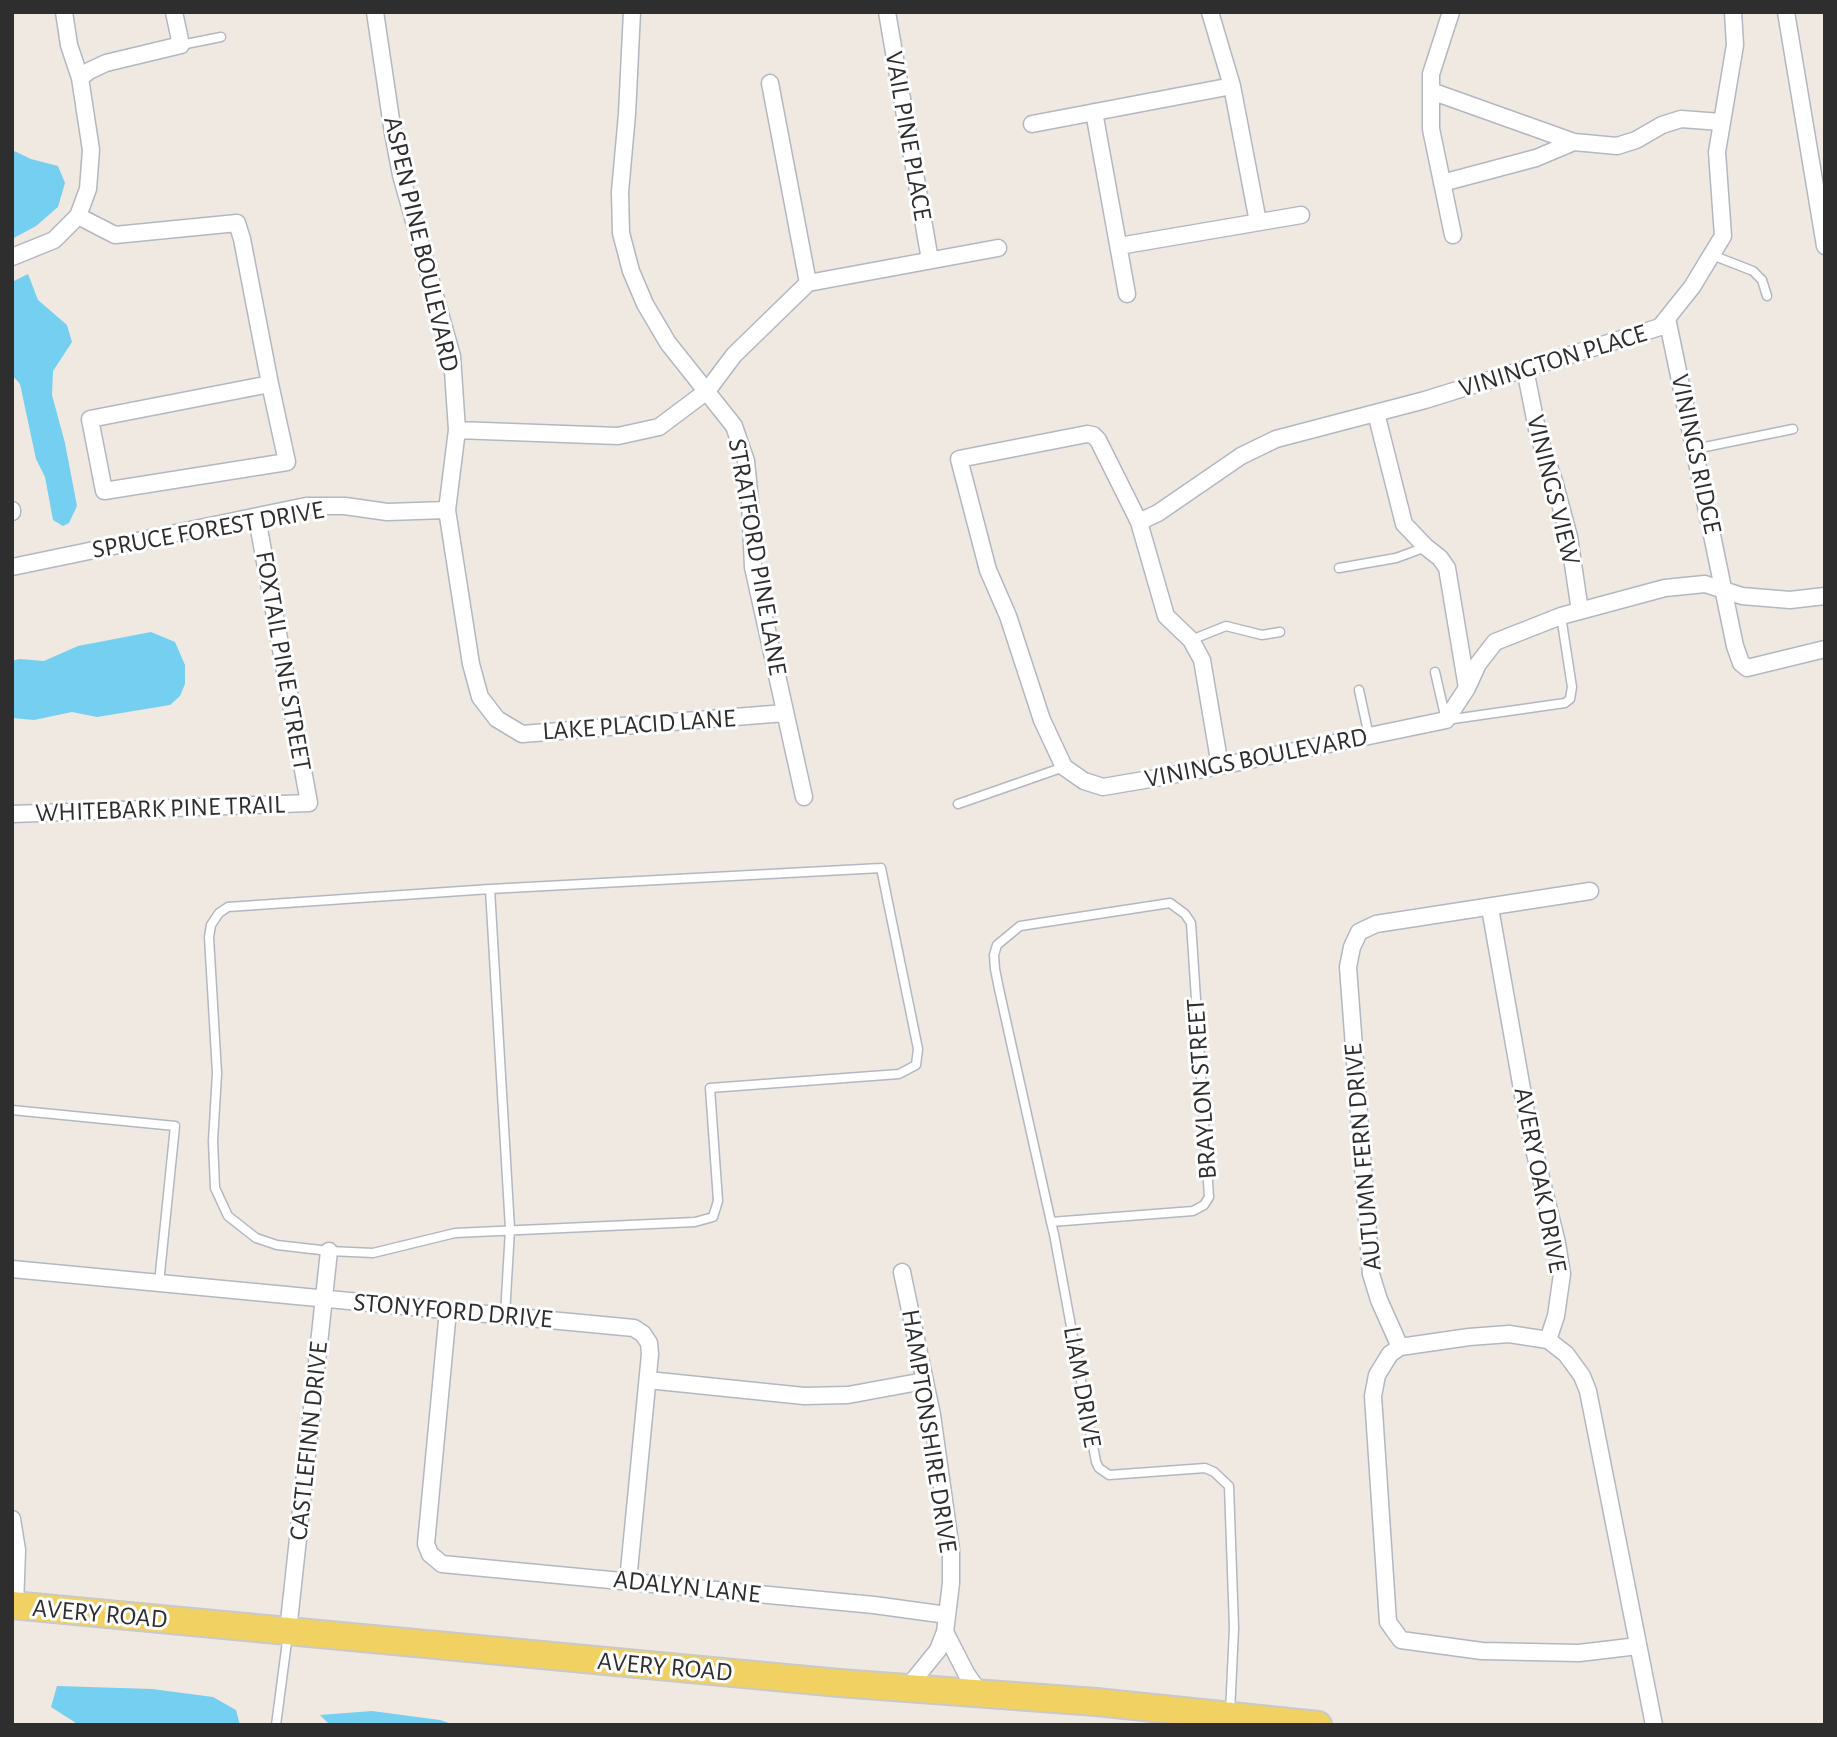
<!DOCTYPE html>
<style>
body{margin:0}
#map{position:relative;width:1837px;height:1737px;overflow:hidden;background:#efe9e1;font-family:"Alegreya Sans",sans-serif}
canvas{display:block}
.frame{position:absolute;inset:0;border:14px solid #2e2e2e;pointer-events:none}
</style>
<div id="map">
<canvas width="1837" height="1737"></canvas>
<div class="frame"></div>
</div>
<script>
const context = document.querySelector('canvas').getContext('2d');
context.lineJoin = 'round';
function fillPath(path, color) { context.fillStyle = color; context.fill(path, 'evenodd'); }
const toPath = rows => new Path2D(rows.map(r => 'M' + r).join(''));
function strokePath(path, color, width, dash) { context.strokeStyle = color; context.lineWidth = width; context.lineCap = dash ? 'butt' : 'round'; context.setLineDash(dash || []); context.stroke(path); }
function drawText(font, color, halo, rows, align = 'center') {
  context.font = font + ' "Alegreya Sans",sans-serif'; context.lineWidth = 6; context.setLineDash([]); context.textBaseline = 'middle'; context.strokeStyle = halo; context.fillStyle = color; for (const [text, x, y, turn = 0] of rows) {
    context.save(); context.translate(x, y); context.rotate((+turn || 0) * Math.PI / 180); context.textAlign = isNaN(turn) ? turn : align; if (halo) context.strokeText(text, 0, 0); context.fillText(text, 0, 0); context.restore();
  }
}
const water = toPath([
 [12,150,31,159,58,166,65,183,58,207,36,226,12,239],
 [28,274,38,300,67,325,72,342,53,371,52,395,65,443,77,506,69,523,63,526,53,520,45,477,36,459,20,384,12,375,12,282],
 [151,632,175,642,185,665,185,684,180,696,170,705,97,717,72,712,34,720,12,718,12,661,19,659,44,661,78,646],
 [57,1686,152,1689,213,1697,236,1710,240,1725,79,1725,51,1707],
 [372,1711,440,1720,455,1725,330,1725,320,1715]
]);
const lane = toPath([
 [181,45,221,37],
 [1712,255,1753,271,1762,280,1767,296],
 [1695,449,1793,429],
 [1339,568,1396,558,1426,547],
 [1191,640,1226,626,1262,635,1280,632],
 [1435,672,1446,720,1565,703,1570,699,1572,687,1561,616],
 [1359,690,1369,736],
 [958,804,1064,767],
 [881,868,918,1049,916,1065,899,1074,710,1088,718,1201,713,1217,695,1222,455,1233,373,1253,329,1251,277,1245,256,1238,228,1216,215,1188,213,1141,217,1073,209,937,211,925,219,913,228,907,490,889,881,868],
 [490,889,510,1229,505,1315],
 [12,1110,175,1126,159,1283],
 [1051,1222,1193,1211,1204,1205,1209,1197,1191,923,1185,914,1170,903,1020,926,997,945,994,955,995,969,999,989,1051,1222,1054,1234,1096,1462,1099,1468,1109,1475,1205,1468,1214,1472,1229,1486,1234,1628,1230,1713],
 [276,1725,288,1634]
]);
const street = toPath([
 [64,12,69,45,80,78],
 [375,12,393,133,401,175,452,356,457,430,447,510,471,664,480,697,497,719,522,734,785,713],
 [632,12,627,114,620,192,621,233,631,271,645,304,668,343,734,426,746,461,750,501,753,567,804,797],
 [887,12,930,260],
 [1210,12,1232,86,1258,222],
 [1451,12,1431,74,1431,129,1453,235],
 [1786,12,1825,246],
 [770,83,808,283],
 [1431,91,1574,142,1536,158,1442,183],
 [1094,112,1127,294],
 [1032,124,1232,86],
 [1574,142,1617,146,1636,140,1662,125,1681,119,1721,122],
 [78,216,115,235,237,223,242,239,270,384],
 [1119,246,1301,215],
 [12,257,54,240,78,216,88,189,91,150,80,78,89,71,106,63,181,45,174,12],
 [1667,318,1735,646,1741,663,1747,668,1825,649],
 [1525,369,1538,434,1554,481,1569,537,1580,611],
 [270,384,287,462,104,491,90,419,270,384],
 [1376,413,1404,524,1426,547,1440,558,1447,568,1467,688],
 [457,430,618,436,659,427,707,391,734,355,808,283,998,248],
 [12,510,12,512],
 [1139,522,1158,513,1241,456,1276,439,1425,400,1660,327,1692,287,1723,236,1717,152,1735,45,1733,12],
 [12,567,306,506,345,506,387,512,447,510],
 [1220,766,1202,660,1191,640,1166,616,1139,522,1098,440,1093,435,1087,434,959,459,988,570,1008,616,1042,720,1064,767,1084,781,1103,787,1156,778,1220,766,1369,736,1446,720,1467,688,1478,664,1495,642,1561,616,1665,588,1705,584,1742,596,1790,600,1825,596],
 [12,814,309,803,257,518],
 [1490,908,1529,1129,1557,1243,1562,1274,1556,1316,1548,1340],
 [12,1269,634,1328,643,1334,649,1343,650,1354,628,1581],
 [902,1272,932,1415,951,1550,951,1583,945,1632,938,1650,908,1687],
 [448,1310,426,1544,430,1554,442,1564,874,1605,947,1615],
 [1548,1340,1509,1334,1469,1337,1400,1347,1390,1354,1377,1375,1373,1396,1388,1622,1401,1640,1482,1651,1579,1653,1638,1646],
 [1548,1340,1566,1354,1582,1376,1588,1391,1654,1725],
 [1400,1347,1379,1300,1371,1274,1348,967,1352,947,1359,932,1376,924,1590,891],
 [648,1380,804,1396,848,1395,924,1381],
 [12,1519,17,1550,15,1606],
 [288,1631,329,1251],
 [945,1632,966,1673,979,1692]
]);
const primary = toPath([
 [12,1605,839,1683,1096,1702,1318,1725]
]);
const streetNames = [
 ["VAIL PINE PLACE",908,136,80],
 ["ASPEN PINE BOULEVARD",421,244,77],
 ["VININGTON PLACE",1553,361,-17],
 ["VININGS RIDGE",1696,454,78],
 ["VININGS VIEW",1553,490,76],
 ["SPRUCE FOREST DRIVE",208,530,-10],
 ["STRATFORD PINE LANE",757,557,80],
 ["FOXTAIL PINE STREET",283,661,80],
 ["LAKE PLACID LANE",639,725,-4],
 ["VININGS BOULEVARD",1256,758,-11],
 ["WHITEBARK PINE TRAIL",160,809,-2],
 ["BRAYLON STREET",1202,1089,-94],
 ["AUTUMN FERN DRIVE",1363,1157,-95],
 ["AVERY OAK DRIVE",1540,1180,79],
 ["STONYFORD DRIVE",453,1311,5],
 ["LIAM DRIVE",1082,1387,80],
 ["HAMPTONSHIRE DRIVE",929,1431,81],
 ["CASTLEFINN DRIVE",309,1441,-84],
 ["ADALYN LANE",687,1587,6],
 ["AVERY ROAD",100,1614,5],
 ["AVERY ROAD",665,1667,5]
];
fillPath(water, '#75cff0');
strokePath(lane, '#b4b7c1', 11);
strokePath(street, '#b4b7c1', 19);
strokePath(primary, '#c9c9c9', 30);
strokePath(lane, '#fff', 8);
strokePath(street, '#fff', 16);
strokePath(primary, '#f2d163', 26);
drawText('26px', '#2e2e2e', '#fff', streetNames);
</script>
